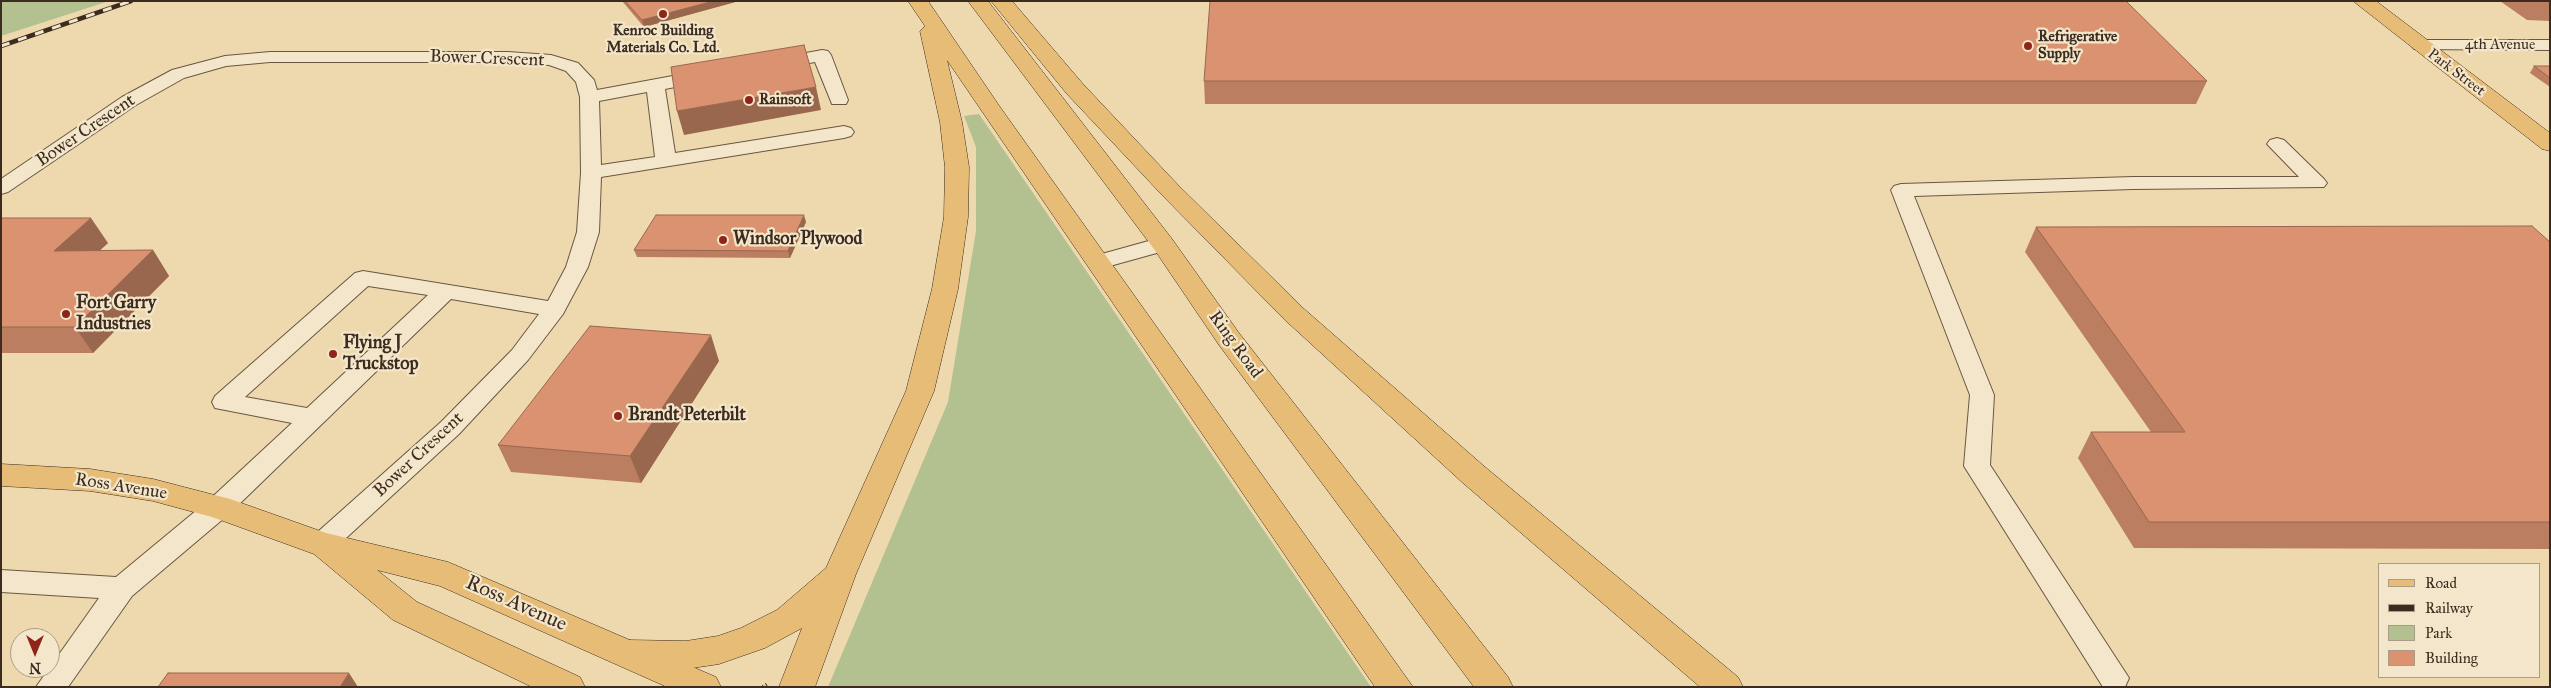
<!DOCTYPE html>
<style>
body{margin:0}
#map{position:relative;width:2551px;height:688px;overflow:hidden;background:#eed9ae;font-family:"IM FELL Great Primer",serif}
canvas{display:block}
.frame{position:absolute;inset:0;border:2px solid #3b2c1f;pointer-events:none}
.legend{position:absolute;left:2378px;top:563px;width:162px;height:115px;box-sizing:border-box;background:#f4e6ca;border:1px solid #aa9c86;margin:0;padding:6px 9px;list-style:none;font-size:15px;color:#3b2c1f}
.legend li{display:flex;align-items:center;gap:10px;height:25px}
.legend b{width:25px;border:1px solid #aa9c86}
.north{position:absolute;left:10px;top:628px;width:50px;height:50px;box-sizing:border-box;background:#f4e6ca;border:1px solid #aa9c86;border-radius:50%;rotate:180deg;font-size:14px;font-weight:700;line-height:20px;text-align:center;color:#3b2c1f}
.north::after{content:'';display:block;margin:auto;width:18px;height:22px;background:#8f2418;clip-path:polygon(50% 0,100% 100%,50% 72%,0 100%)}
</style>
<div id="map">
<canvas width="2551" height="688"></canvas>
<div class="frame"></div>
<ul class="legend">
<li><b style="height:6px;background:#e7bc77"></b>Road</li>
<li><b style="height:6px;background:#3b2c1f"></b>Railway</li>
<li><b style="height:14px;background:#b3c08f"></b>Park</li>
<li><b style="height:14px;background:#da9270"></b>Building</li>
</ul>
<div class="north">N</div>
</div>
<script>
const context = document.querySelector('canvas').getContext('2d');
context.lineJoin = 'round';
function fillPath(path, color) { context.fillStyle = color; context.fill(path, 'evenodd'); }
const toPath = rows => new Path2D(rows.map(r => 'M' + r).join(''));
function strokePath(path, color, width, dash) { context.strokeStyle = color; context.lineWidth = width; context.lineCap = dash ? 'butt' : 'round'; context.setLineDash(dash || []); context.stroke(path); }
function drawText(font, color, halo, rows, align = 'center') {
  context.font = font + ' "IM FELL Great Primer",serif'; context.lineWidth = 4.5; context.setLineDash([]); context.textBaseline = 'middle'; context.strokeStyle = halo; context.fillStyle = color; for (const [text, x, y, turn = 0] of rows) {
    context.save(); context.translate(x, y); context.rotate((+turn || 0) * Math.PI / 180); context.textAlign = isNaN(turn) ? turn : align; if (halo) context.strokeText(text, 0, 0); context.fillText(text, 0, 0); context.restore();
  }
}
const green = toPath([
 [1,1,109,1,1,36],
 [979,114,1371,687,828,687,948,402,976,231,976,147,964,116]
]);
const path = toPath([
 [763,687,768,684]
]);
const minor = toPath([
 [2420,40,2550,40,2550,50,2414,49,2411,45,2414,41,2420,40],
 [822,50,828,51,831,55,848,100,846,104,832,104,815,62,775,69,769,68,766,64,769,60,822,50],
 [270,52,508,52,551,55,578,63,594,80,597,90,705,70,711,72,714,76,711,80,665,89,675,153,844,126,851,128,854,132,851,136,844,138,601,177,599,232,588,267,563,314,528,360,459,434,332,551,322,554,312,551,308,544,312,537,441,422,512,350,539,314,451,299,229,514,132,596,68,687,36,687,99,598,1,592,1,570,116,577,209,500,292,423,215,408,212,402,215,396,355,273,363,271,548,301,566,267,577,232,581,173,580,97,576,82,566,71,549,65,508,62,270,62,226,66,184,78,136,105,8,192,1,194,1,179,122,97,172,70,225,56,270,52],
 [647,92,655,157,601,165,599,101,647,92],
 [368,286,428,295,307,408,245,397,368,286],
 [2277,138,2284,140,2324,179,2327,183,2324,187,2133,189,1914,196,1994,395,1990,465,2129,678,2125,687,2103,687,1964,466,1970,395,1891,190,1894,186,1901,184,2133,177,2299,177,2267,144,2270,140,2277,138],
 [1163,237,1171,239,1174,244,1171,249,1099,269,1091,267,1088,262,1091,257,1163,237]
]);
const major = toPath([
 [2353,1,2376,1,2550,133,2550,151,2542,149,2353,1],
 [1,464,90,469,153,479,230,499,326,533,448,562,716,677,721,687,667,687,440,586,377,570,417,602,580,677,585,687,532,687,393,620,314,554,212,517,153,501,90,491,1,486,1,464]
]);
const highway = toPath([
 [908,1,928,1,1000,107,1413,687,1375,687,947,60,962,122,969,167,968,217,958,289,934,391,856,574,815,687,779,687,802,628,765,648,719,664,686,669,629,668,617,664,612,654,617,644,629,640,686,641,718,636,741,628,777,610,826,568,906,391,932,289,944,217,945,167,940,122,920,31,925,26,908,1],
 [968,1,988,1,1172,239,1239,333,1508,677,1513,687,1474,687,1219,345,1154,249,968,1],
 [991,1,1012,1,1083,84,1179,186,1303,308,1485,467,1738,677,1743,687,1700,687,1463,483,1285,320,1163,196,1067,94,991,1]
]);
const rail = toPath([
 [1,46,131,1]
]);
const wall = toPath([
 [622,1,739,1,644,27],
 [2500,1,2550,1,2550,21,2527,20],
 [2534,66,2550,66,2550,87,2530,73],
 [1204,81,2207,81,2196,104,1205,104],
 [1,218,108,243,99,251,153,250,169,276,93,353,1,353],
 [806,222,790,258,637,257,634,250],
 [2036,227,2550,242,2550,549,2134,548,2078,458,2091,432,2151,432,2025,252],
 [719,361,641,483,511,472,498,445]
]);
const shadedWall = toPath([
 [714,1,739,1,644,27,642,20],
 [816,87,821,110,684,135,677,111],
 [804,215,806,222,790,258,788,251],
 [91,218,108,243,72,276,54,251],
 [153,250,169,276,93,353,75,327],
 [711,335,719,361,641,483,630,456],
 [349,673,358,687,340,687]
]);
const building = toPath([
 [625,1,714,1,642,20,625,1],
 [1210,1,2126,1,2207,81,1204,81,1210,1],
 [804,45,816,87,677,111,671,67,804,45],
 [2534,66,2550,66,2550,78,2534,66],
 [656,215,804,215,788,251,634,250,656,215],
 [1,218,91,218,54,251,153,250,75,327,1,327,1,218],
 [2532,226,2550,242,2550,522,2149,522,2091,432,2185,432,2036,227,2532,226],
 [590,326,711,335,630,456,498,445,590,326],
 [168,673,349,673,340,687,158,687,168,673]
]);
const markers = [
 [663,14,5,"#8f2418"],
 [2028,46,5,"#8f2418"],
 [749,100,5,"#8f2418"],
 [723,240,5,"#8f2418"],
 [66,314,5,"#8f2418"],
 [333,354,5,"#8f2418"],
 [618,416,5,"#8f2418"]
];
const farPoinames = [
 ["Kenroc Building",663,31,"center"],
 ["Materials Co. Ltd.",663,48,"center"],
 ["Refrigerative",2038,37],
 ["Supply",2038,54],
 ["Rainsoft",759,100]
];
const farStreetnames = [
 ["4th Avenue",2500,45],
 ["Park Street",2456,73,37]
];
const streetNames = [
 ["Bower Crescent",487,59,2],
 ["Bower Crescent",86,131,-34],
 ["Ring Road",1235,345,54],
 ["Bower Crescent",419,455,-43],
 ["Ross Avenue",121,487,9]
];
const poiNames = [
 ["Windsor Plywood",733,240],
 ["Fort Garry",76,304],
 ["Industries",76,325],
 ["Flying J",343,344],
 ["Truckstop",343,365],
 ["Brandt Peterbilt",628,416]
];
const nearStreetnames = [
 ["Ross Avenue",516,604,24]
];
fillPath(green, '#b3c08f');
strokePath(minor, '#685743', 2);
strokePath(major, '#3b2c1f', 1);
strokePath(highway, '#3b2c1f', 1);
strokePath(path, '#3b2c1f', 4, [1, 2.5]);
fillPath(minor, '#f4e6ca');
fillPath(major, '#e7bc77');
fillPath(highway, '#e7bc77');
strokePath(rail, '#3b2c1f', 4.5);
strokePath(rail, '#f4e6ca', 3, [9]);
fillPath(wall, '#bb7e60');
fillPath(shadedWall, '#99664e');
fillPath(building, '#da9270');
strokePath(building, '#99664e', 1);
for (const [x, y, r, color] of markers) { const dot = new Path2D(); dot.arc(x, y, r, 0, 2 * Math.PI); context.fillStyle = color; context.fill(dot); strokePath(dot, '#f4e6ca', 2); }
drawText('bold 15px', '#3b2c1f', '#f4e6ca', farPoinames, 'left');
drawText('15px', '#3b2c1f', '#f4e6ca', farStreetnames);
drawText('18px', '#3b2c1f', '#f4e6ca', streetNames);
drawText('bold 18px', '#3b2c1f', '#f4e6ca', poiNames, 'left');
drawText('21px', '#3b2c1f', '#f4e6ca', nearStreetnames);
</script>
